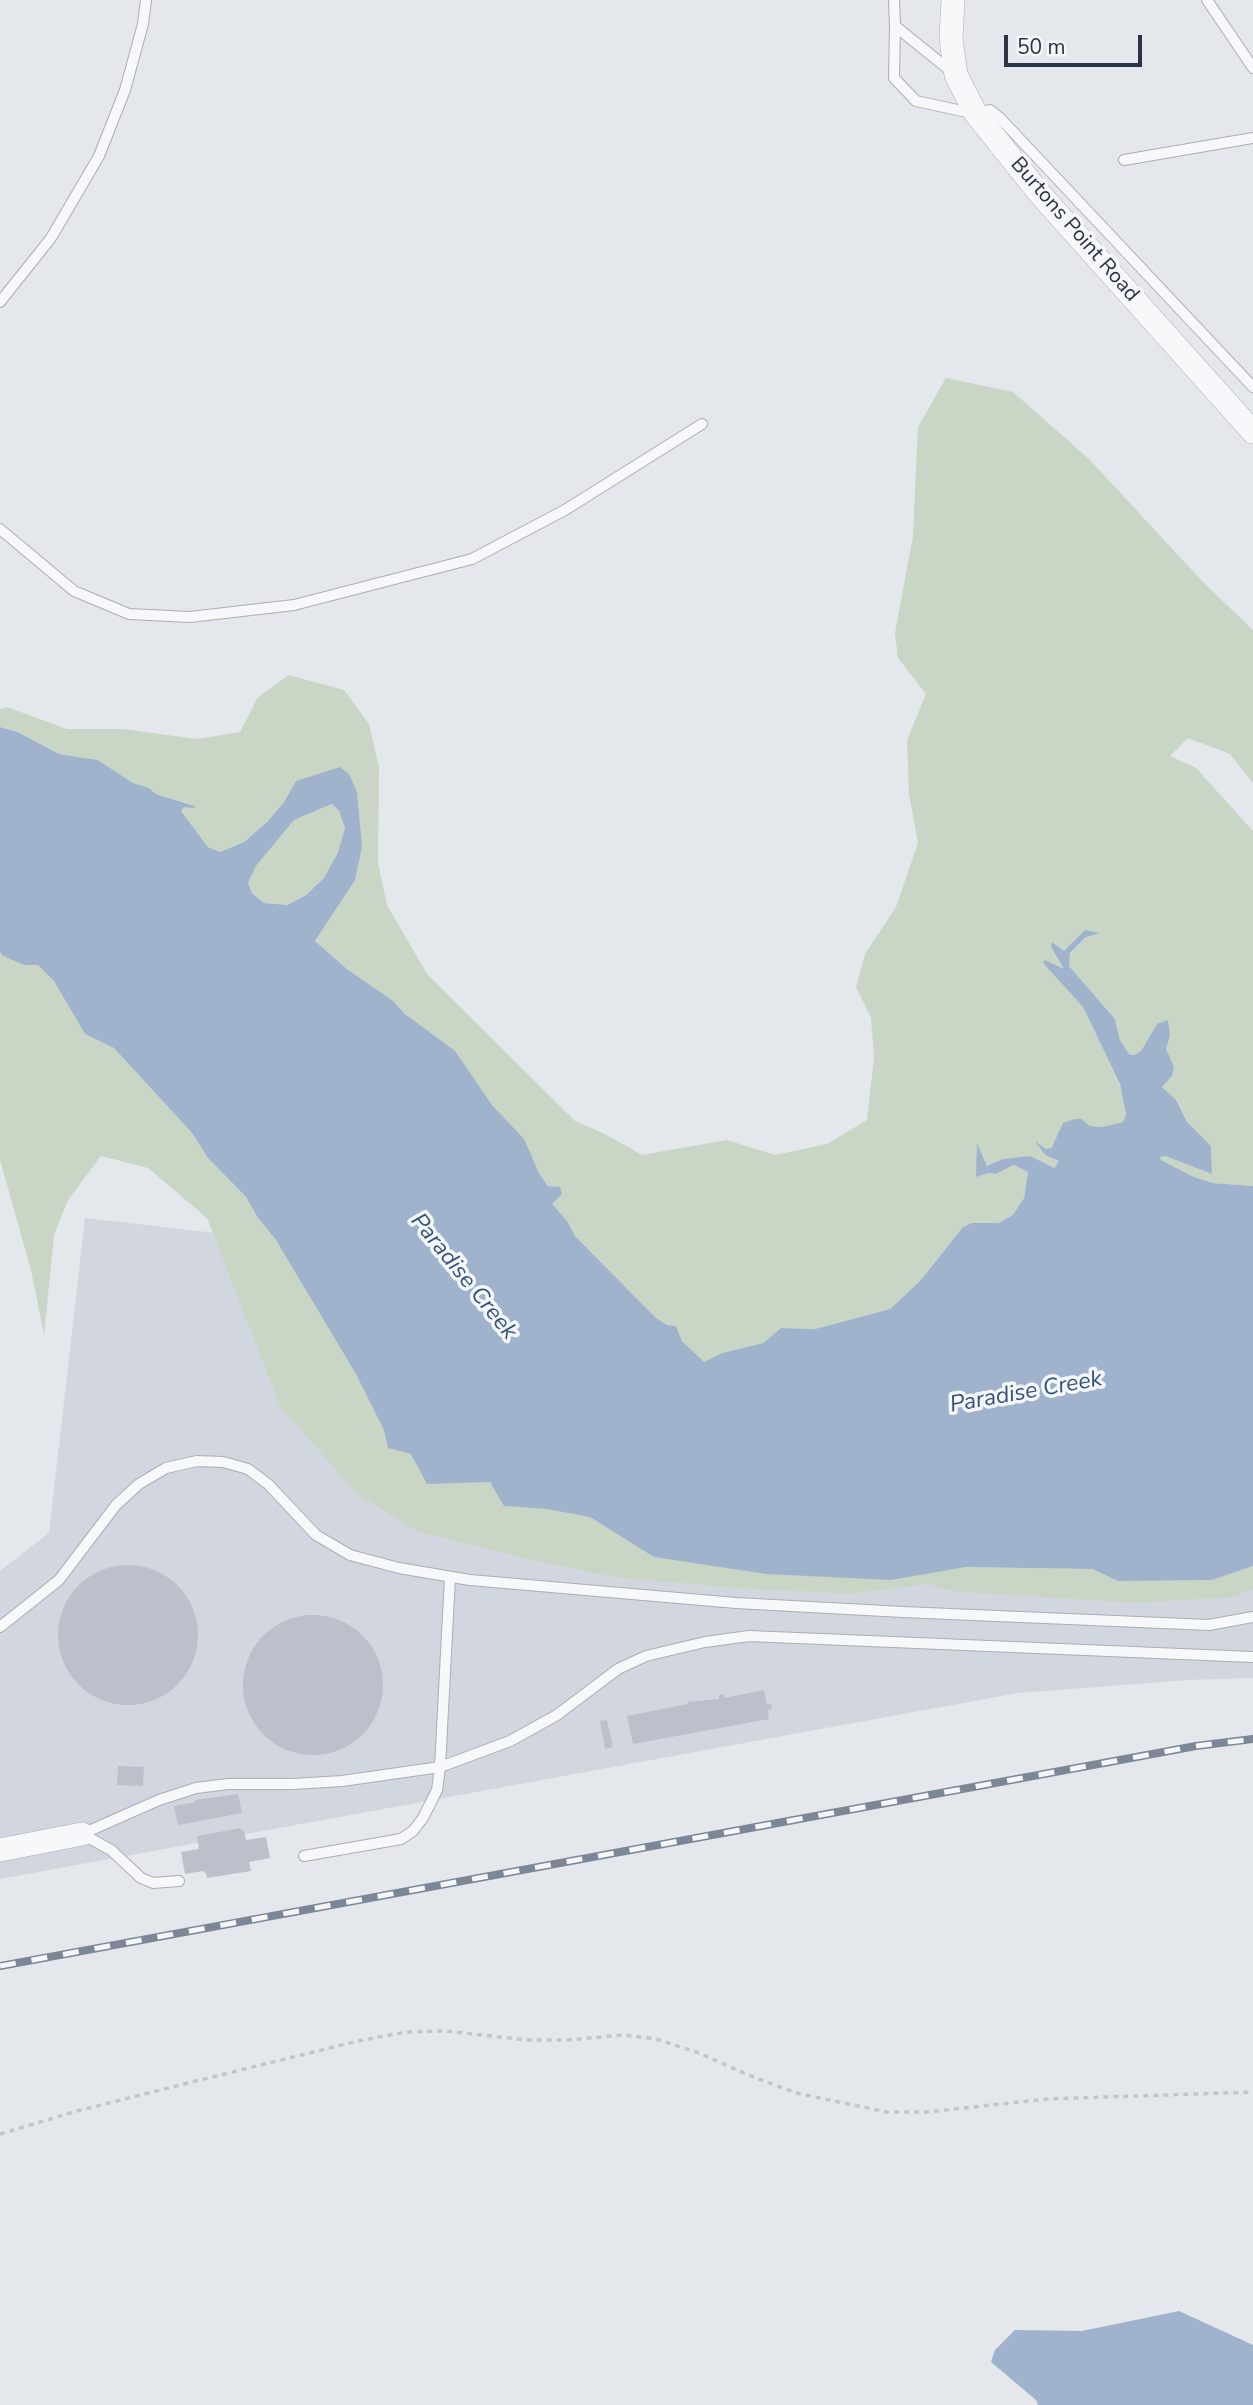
<!DOCTYPE html>
<style>
body{margin:0}
#map{position:relative;width:1253px;height:2405px;overflow:hidden;background:#e4e7ec;font-family:"Nunito Sans",sans-serif}
canvas{display:block}
.scale{position:absolute;left:1004px;top:35px;width:138px;height:32px;box-sizing:border-box;border:4px solid #2b3445;border-top:0;padding-left:9px;font-size:21px;line-height:24px;white-space:nowrap;color:#2b3445;-webkit-text-stroke:5px #f4f6f9;paint-order:stroke}
</style>
<div id="map">
<canvas width="1253" height="2405"></canvas>
<div class="scale">50 m</div>
</div>
<script>
const context = document.querySelector('canvas').getContext('2d');
context.lineJoin = 'round';
function fillPath(path, color) { context.fillStyle = color; context.fill(path, 'evenodd'); }
const toPath = rows => new Path2D(rows.map(r => 'M' + r).join(''));
function strokePath(path, color, width, dash) { context.strokeStyle = color; context.lineWidth = width; context.lineCap = dash ? 'butt' : 'round'; context.setLineDash(dash || []); context.stroke(path); }
function drawText(font, color, halo, rows, align = 'center') {
  context.font = font + ' "Nunito Sans",sans-serif'; context.lineWidth = 7; context.setLineDash([]); context.textBaseline = 'middle'; context.strokeStyle = halo; context.fillStyle = color; for (const [text, x, y, turn = 0] of rows) {
    context.save(); context.translate(x, y); context.rotate((+turn || 0) * Math.PI / 180); context.textAlign = isNaN(turn) ? turn : align; if (halo) context.strokeText(text, 0, 0); context.fillText(text, 0, 0); context.restore();
  }
}
const built = toPath([
 [85,1218,276,1240,654,1557,1212,1580,1253,1566,1253,1678,1189,1680,1018,1693,0,1879,0,1571,49,1533]
]);
const green = toPath([
 [946,378,1013,392,1089,459,1204,583,1253,630,1253,783,1230,754,1188,738,1170,756,1196,768,1253,831,1253,1186,1213,1183,1194,1177,1161,1160,1160,1157,1165,1156,1212,1174,1210,1146,1187,1122,1176,1100,1162,1087,1172,1076,1166,1049,1170,1036,1157,1024,1141,1051,1134,1055,1130,1055,1120,1040,1115,1019,1069,966,1070,954,1086,937,1099,933,1085,930,1064,951,1052,943,1051,948,1065,970,1043,963,1083,1007,1120,1084,1126,1114,1123,1122,1102,1127,1090,1126,1046,1149,1038,1143,1045,1155,1059,1161,1054,1168,1003,1159,987,1166,978,1145,988,1173,996,1174,1014,1165,1028,1172,1024,1198,1013,1215,999,1223,972,1223,963,1227,920,1281,890,1309,815,1329,781,1328,763,1343,722,1353,704,1363,682,1341,676,1326,667,1325,655,1317,575,1236,568,1222,552,1204,560,1187,548,1186,539,1173,523,1139,492,1105,392,1000,347,969,315,941,332,914,357,792,306,779,296,781,284,802,267,822,244,842,220,852,208,847,181,811,184,806,194,805,156,794,149,788,133,783,98,760,59,754,19,732,0,727,0,709,7,707,67,729,123,729,197,739,240,732,258,697,289,675,344,690,369,724,379,767,378,863,387,905,427,974,575,1121,605,1134,642,1155,727,1140,775,1155,827,1144,867,1120,874,1057,871,1018,856,987,865,954,896,907,918,843,909,794,907,740,926,694,898,658,895,633,913,536,918,427],
 [332,804,339,811,345,828,338,852,324,878,306,895,286,905,264,903,252,893,248,883,256,866,294,820],
 [0,952,3,956,24,965,38,965,55,981,85,1034,114,1048,192,1133,208,1158,246,1197,258,1218,276,1240,356,1374,384,1430,388,1448,411,1454,427,1484,490,1482,504,1506,547,1509,590,1517,654,1557,891,1580,966,1567,1092,1569,1118,1581,1212,1580,1253,1566,1253,1589,1234,1597,1138,1603,958,1592,928,1584,849,1594,737,1588,619,1578,531,1560,418,1531,357,1494,280,1406,207,1218,148,1168,101,1156,68,1200,54,1235,44,1335,31,1270,0,1160]
]);
const water = toPath([
 [0,727,18,732,59,754,98,760,133,783,149,788,156,794,195,806,195,808,184,807,181,811,208,847,220,852,244,842,267,822,284,802,296,781,340,767,349,774,357,792,362,847,355,880,315,941,347,969,392,1000,405,1014,455,1051,492,1105,524,1139,539,1173,548,1186,560,1187,562,1194,552,1204,568,1222,575,1236,655,1317,667,1325,676,1326,682,1341,704,1362,722,1353,763,1343,781,1328,815,1329,890,1309,920,1281,963,1227,972,1223,999,1223,1013,1215,1024,1198,1028,1172,1014,1165,996,1174,988,1173,976,1177,977,1143,987,1166,1003,1159,1030,1156,1054,1168,1059,1161,1045,1155,1035,1141,1046,1149,1052,1147,1063,1123,1075,1119,1081,1119,1090,1126,1102,1127,1123,1122,1126,1114,1120,1084,1083,1007,1043,963,1045,960,1064,969,1051,947,1052,942,1064,951,1085,930,1100,933,1086,937,1070,953,1069,966,1115,1019,1120,1040,1130,1055,1134,1055,1141,1051,1157,1024,1168,1020,1170,1036,1166,1049,1174,1067,1172,1076,1162,1087,1176,1100,1187,1122,1211,1146,1212,1174,1165,1156,1160,1157,1161,1160,1194,1177,1213,1183,1253,1186,1253,1566,1212,1580,1118,1581,1092,1569,1026,1568,966,1567,891,1580,766,1574,654,1557,590,1517,547,1509,504,1506,490,1482,427,1484,411,1454,388,1448,384,1430,356,1374,276,1240,258,1218,246,1197,208,1158,192,1133,114,1048,85,1034,54,981,38,965,24,965,3,956,0,952],
 [332,804,339,811,345,828,338,852,324,878,306,895,287,905,264,903,252,893,248,883,256,866,294,820],
 [1179,2311,1253,2345,1253,2405,1038,2405,1036,2400,991,2362,995,2350,1015,2330,1082,2331]
]);
const building = toPath([
 '58 1635a70 70 0 1 1 140 0a70 70 0 1 1-140 0Z',
 '243 1685a70 70 0 1 1 140 0a70 70 0 1 1-140 0Z',
 [764,1690,767,1705,771,1704,772,1709,768,1710,769,1719,633,1744,627,1716,688,1704,688,1702,719,1699,719,1695,724,1694,724,1698],
 [607,1720,613,1747,605,1749,600,1721],
 [118,1766,144,1767,143,1786,117,1785],
 [238,1794,242,1813,178,1825,174,1806,195,1802,195,1800],
 [241,1828,241,1831,244,1831,246,1840,266,1837,270,1858,249,1862,251,1871,207,1878,206,1873,203,1871,185,1874,181,1852,199,1849,197,1836]
]);
const path = toPath([
 [0,2134,77,2111,188,2083,358,2041,406,2032,446,2031,527,2040,567,2040,624,2035,656,2039,699,2053,746,2074,796,2093,887,2112,927,2112,1047,2099,1253,2092]
]);
const service = toPath([
 [894,0,895,26,952,72],
 [1207,0,1253,68],
 [895,26,894,78,916,101,976,114,990,110,1000,118,1253,387],
 [1124,160,1253,138],
 [0,302,51,238,99,156,125,90,143,24,146,0],
 [0,529,74,591,129,614,190,617,294,605,472,559,565,510,702,424],
 [0,1627,59,1580,116,1505,139,1484,166,1468,197,1461,223,1462,248,1469,269,1485,316,1535,350,1555,399,1568,470,1580,736,1603,903,1612,1209,1625,1253,1617],
 [82,1834,159,1800,196,1788,228,1784,293,1784,342,1781,440,1767,510,1741,557,1715,618,1669,646,1656,705,1642,749,1636,1253,1657],
 [82,1834,111,1850,141,1878,153,1883,179,1881],
 [304,1856,401,1839,413,1831,423,1818,437,1790,440,1767,450,1577]
]);
const minor = toPath([
 [953,0,951,39,956,75,976,114,1040,194,1253,432],
 [0,1850,82,1834]
]);
const rail = toPath([
 [0,1966,1196,1746,1253,1739]
]);
const streetNames = [
 ["Burtons Point Road",1074,230,49]
];
const waterNames = [
 ["Paradise Creek",463,1277,51],
 ["Paradise Creek",1026,1393,-10]
];
fillPath(built, '#d2d6de');
fillPath(green, '#c9d6c5');
fillPath(water, '#9fb4cc');
fillPath(building, '#bbc0ca');
strokePath(service, '#a9aeb7', 12);
strokePath(minor, '#a9aeb7', 24);
strokePath(path, '#c2c5cb', 3.5, [5, 5]);
strokePath(service, '#f7f8fa', 10);
strokePath(minor, '#f7f8fa', 23);
strokePath(rail, '#7d8696', 8);
strokePath(rail, '#f4f6f9', 5, [16]);
drawText('21px', '#2b3445', '#f4f6f9', streetNames);
drawText('italic 23px', '#34527a', '#f4f6f9', waterNames);
</script>
